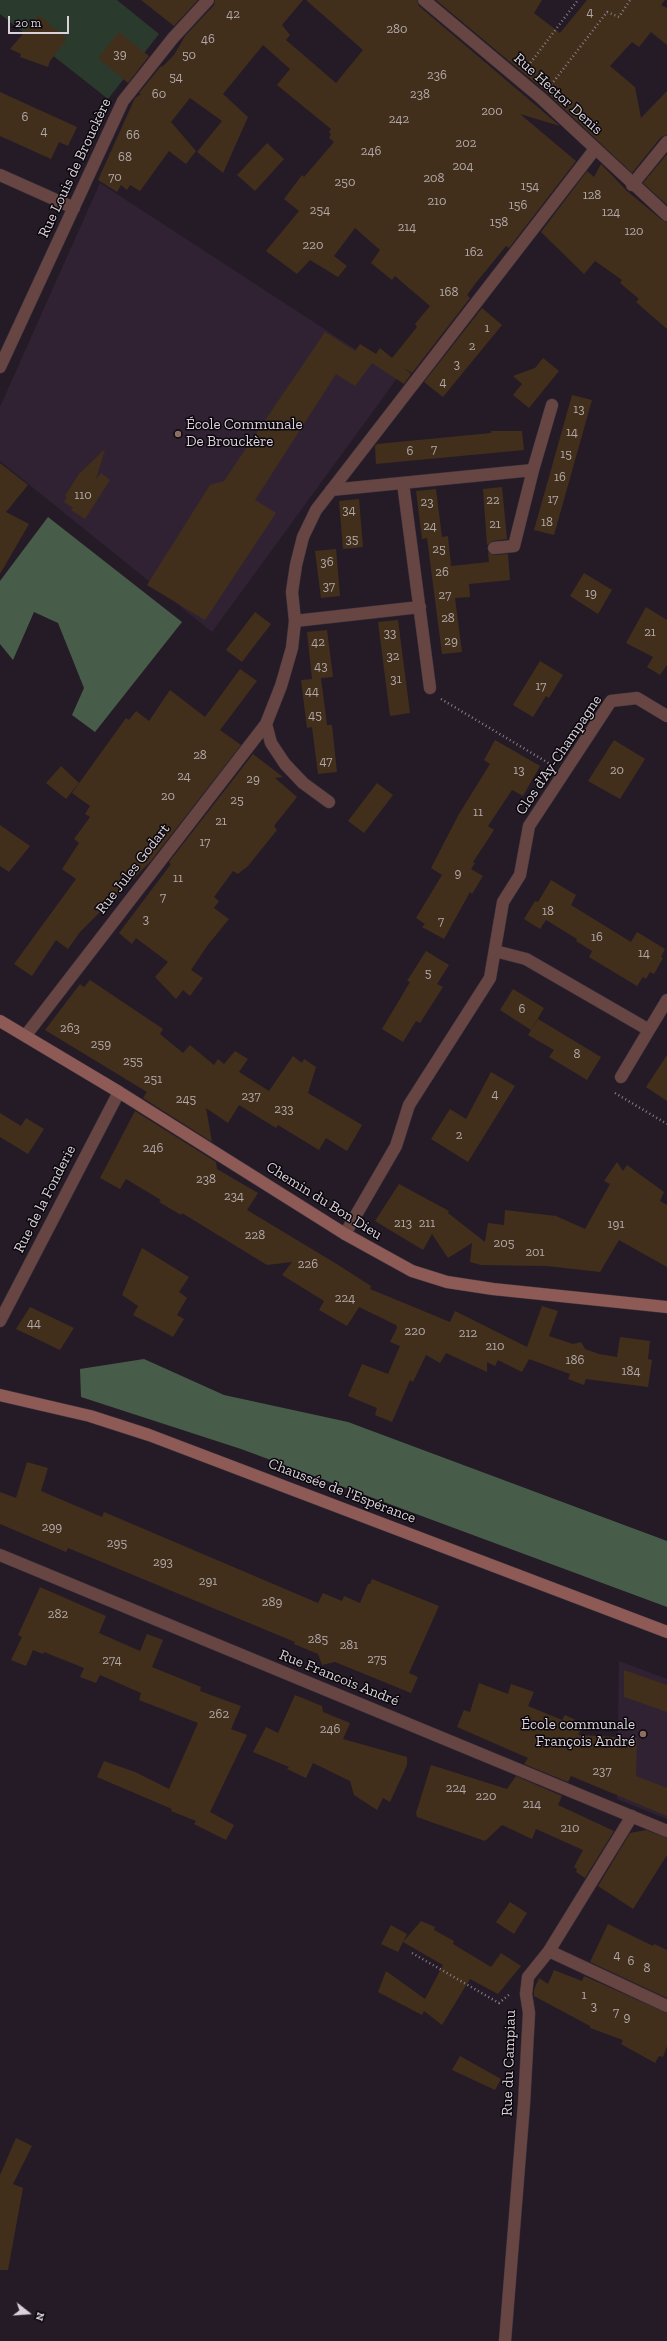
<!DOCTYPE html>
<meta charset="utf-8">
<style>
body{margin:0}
#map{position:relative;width:667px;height:2341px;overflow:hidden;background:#251b27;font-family:"Zilla Slab",serif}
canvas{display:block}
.north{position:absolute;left:8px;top:2293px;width:40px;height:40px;-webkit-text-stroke:3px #0b070c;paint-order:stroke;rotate:107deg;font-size:11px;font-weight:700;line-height:16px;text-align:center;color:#d9d2da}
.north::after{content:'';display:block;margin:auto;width:14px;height:18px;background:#d9d2da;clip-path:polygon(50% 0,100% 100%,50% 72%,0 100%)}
.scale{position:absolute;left:8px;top:16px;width:61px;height:18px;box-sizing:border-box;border:2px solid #d9d2da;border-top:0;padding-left:5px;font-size:12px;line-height:14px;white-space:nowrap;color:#d9d2da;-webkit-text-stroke:3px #0b070c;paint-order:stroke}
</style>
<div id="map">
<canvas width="667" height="2341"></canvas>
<div class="north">N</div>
<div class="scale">20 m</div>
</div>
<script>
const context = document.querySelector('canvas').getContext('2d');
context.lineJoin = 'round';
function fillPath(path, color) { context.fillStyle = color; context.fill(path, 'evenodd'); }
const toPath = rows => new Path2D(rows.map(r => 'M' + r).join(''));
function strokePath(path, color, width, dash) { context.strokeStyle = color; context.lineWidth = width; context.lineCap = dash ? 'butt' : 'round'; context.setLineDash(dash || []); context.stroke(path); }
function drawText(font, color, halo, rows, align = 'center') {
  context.font = font + ' "Zilla Slab",serif'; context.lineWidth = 3; context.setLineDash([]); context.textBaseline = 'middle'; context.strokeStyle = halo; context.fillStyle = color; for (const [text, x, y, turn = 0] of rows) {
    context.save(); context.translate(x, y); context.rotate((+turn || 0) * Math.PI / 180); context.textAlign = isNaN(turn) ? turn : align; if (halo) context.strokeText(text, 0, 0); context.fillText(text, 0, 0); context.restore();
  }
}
const built = toPath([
 [100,183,398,377,212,632,0,461,0,407],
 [619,1661,667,1679,667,1819,617,1799]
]);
const green = toPath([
 [0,0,117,0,159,34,108,99,0,14]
]);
const forest = toPath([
 [48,517,182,622,95,732,72,715,84,688,58,623,34,612,13,660,0,644,0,581],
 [144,1359,224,1395,348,1422,667,1541,667,1607,241,1449,81,1397,80,1369]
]);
const building = toPath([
 [141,0,198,0,174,26],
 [215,0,303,0,282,25,290,35,286,40,336,83,363,50,306,0,417,0,419,6,560,126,520,114,576,161,509,248,506,246,475,284,467,295,470,298,412,373,404,368,411,374,404,384,372,363,355,386,336,374,255,500,276,513,205,620,147,585,210,485,224,481,325,332,355,351,360,344,376,354,380,348,392,358,417,327,415,324,430,306,395,276,392,280,371,263,380,250,355,228,334,256,347,266,338,277,310,260,297,274,266,251,299,211,284,199,302,175,304,177,334,142,329,138,331,134,329,132,331,129,277,85,290,69,263,45,223,94,248,117,223,173,197,152,222,121,190,98,171,122,196,151,186,164,169,151,140,191,130,185,127,190,121,185,117,192,98,180,135,98,141,94,139,93,161,66,162,67,174,55,185,36,214,5],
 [436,0,542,0,534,13,560,33,587,0,665,0,661,5,667,8,667,45,651,32,639,47,632,42,610,66,635,87,641,118,667,91,667,135,661,137,632,173,546,92],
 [39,15,67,39,50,61,48,67,20,57,21,54,10,49],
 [119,32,149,56,128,83,98,58],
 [0,92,77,127,68,146,59,142,51,159,0,136],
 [267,143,284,159,255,191,237,175],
 [667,154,667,205,643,183],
 [601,164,627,191,662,220,667,222,667,329,636,302,639,299,620,283,622,280,595,261,584,274,541,232,587,171,594,177],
 [482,308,502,325,443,397,424,382],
 [543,358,559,371,529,408,513,395,522,384,513,376,535,368],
 [572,395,592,400,554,535,534,530],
 [491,431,522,431,524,450,376,464,375,446,377,444,491,433],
 [105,449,96,479,101,473,110,480,85,519,71,510,73,508,64,502,67,497,65,496,79,474],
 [0,463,28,485,6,512,29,524,0,574],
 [502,487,507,539,493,541,487,545,483,489],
 [436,489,442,537,448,536,451,566,489,562,488,552,494,555,508,554,510,580,469,584,470,597,455,598,462,652,442,654,427,538,422,539,416,491],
 [359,499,363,547,343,549,339,501],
 [336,549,340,596,321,598,315,551],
 [584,573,612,590,598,614,570,596],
 [646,607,667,620,667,665,660,675,647,667,653,657,626,643],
 [255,612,271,624,242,662,226,650],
 [398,620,410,713,390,716,378,622],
 [327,630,333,677,321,678,327,725,332,725,337,772,318,774,312,727,307,728,301,680,312,679,307,632],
 [540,661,563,675,549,698,546,696,533,717,513,705],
 [240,669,257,681,220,730,241,745,151,861,80,932,68,949,56,940,32,976,14,964,76,879,62,869,79,843,74,839,90,817,85,814,90,806,72,793,126,718,129,720,136,711,149,721,170,690,205,717],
 [495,740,540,766,523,796,512,790,488,826,494,830,473,862,475,863,471,869,483,876,472,894,470,892,444,939,422,927,425,924,416,918,442,875,431,868,459,814,490,764,484,760],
 [614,740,645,759,620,799,588,781],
 [253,754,283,777,275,778,297,797,274,826,277,830,248,866,238,874,233,871,214,897,219,901,214,908,229,919,207,946,191,970,203,978,190,996,183,990,176,999,155,977,168,962,136,938,132,944,119,933,171,864,169,862],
 [61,766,79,783,66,799,46,783],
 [377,783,393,795,364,833,348,821],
 [0,825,30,846,9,872,0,866],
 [551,880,576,895,571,905,631,942,637,932,665,949,661,957,663,958,654,974,650,972,646,979,643,977,637,986,589,957,592,951,576,941,577,939,546,920,540,929,524,919,535,901,538,902],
 [426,951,449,965,437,984,443,987,420,1023,416,1021,403,1042,382,1029,410,982,407,981],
 [90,980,163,1029,160,1034,183,1053,190,1045,214,1065,218,1059,224,1064,235,1051,248,1059,239,1072,269,1091,293,1056,302,1063,304,1059,316,1067,308,1093,362,1125,347,1151,326,1138,319,1150,278,1125,276,1128,239,1105,228,1123,206,1108,212,1142,143,1098,147,1092,45,1030,80,984,84,987],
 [513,989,544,1008,531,1030,500,1010],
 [538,1019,601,1057,587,1080,549,1057,554,1050,528,1035],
 [667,1055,667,1101,646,1087],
 [491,1072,515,1086,468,1162,431,1139,450,1109,466,1119],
 [135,1111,216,1162,217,1169,258,1193,247,1210,335,1263,371,1286,370,1289,450,1322,455,1311,527,1347,542,1306,558,1311,549,1336,573,1344,581,1342,585,1349,599,1354,617,1357,620,1337,650,1341,648,1359,652,1360,648,1387,586,1379,584,1385,568,1379,570,1374,529,1359,522,1372,498,1360,495,1366,487,1362,487,1372,446,1353,440,1363,426,1355,413,1382,410,1380,392,1422,375,1415,377,1408,348,1396,362,1364,388,1374,400,1346,390,1342,397,1328,396,1325,359,1307,347,1326,319,1310,324,1301,282,1275,292,1262,267,1265,182,1213,181,1215,159,1202,161,1200,126,1179,120,1189,100,1178],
 [0,1113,21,1126,26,1118,44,1129,28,1154,0,1137],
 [617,1162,623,1171,627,1165,664,1192,660,1201,667,1205,667,1267,619,1240,600,1272,547,1266,481,1265,470,1262,472,1243,448,1258,432,1234,423,1250,375,1221,399,1184,449,1211,448,1213,485,1242,488,1223,504,1225,505,1210,556,1216,585,1229,610,1184,604,1181],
 [142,1248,189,1277,179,1292,187,1298,177,1315,184,1319,173,1337,133,1315,138,1306,122,1295],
 [30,1307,74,1328,60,1350,16,1329],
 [27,1462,48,1468,41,1491,102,1517,104,1512,318,1603,323,1593,342,1601,344,1596,360,1603,368,1584,370,1584,372,1579,439,1606,409,1673,418,1677,411,1693,335,1662,322,1665,318,1654,294,1644,295,1642,68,1548,66,1552,0,1524,0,1492,16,1498],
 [40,1587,106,1616,99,1633,140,1651,147,1634,163,1640,152,1667,201,1687,200,1691,241,1706,231,1729,247,1735,210,1812,234,1825,226,1840,194,1824,196,1821,171,1811,172,1809,97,1777,104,1761,135,1772,169,1789,198,1723,139,1700,141,1693,100,1675,96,1683,80,1677,84,1668,44,1652,43,1654,33,1650,26,1666,11,1660,22,1637,18,1635],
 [624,1670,667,1685,667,1712,624,1697],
 [479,1683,508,1694,511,1684,534,1692,528,1706,562,1720,565,1715,584,1724,578,1735,637,1738,636,1776,667,1788,667,1816,571,1776,568,1782,524,1764,528,1758,457,1727,464,1710,470,1712],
 [295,1695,322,1706,323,1712,350,1723,343,1739,407,1757,407,1765,390,1802,383,1798,377,1810,354,1795,350,1781,313,1763,306,1778,287,1769,289,1767,253,1752,266,1727,278,1733],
 [431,1765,507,1789,516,1776,562,1796,558,1805,614,1831,585,1878,576,1872,577,1869,574,1867,583,1850,536,1829,532,1839,502,1825,485,1841,417,1817,416,1813],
 [646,1830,667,1838,667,1855,633,1909,598,1886,630,1833],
 [510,1902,527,1913,514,1934,496,1922],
 [421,1921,435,1927,434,1930,454,1941,453,1944,491,1967,501,1953,521,1966,498,1994,470,1979,442,2025,424,2011,422,2015,378,1992,386,1971,425,1999,443,1965,403,1942],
 [608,1924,653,1946,654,1944,667,1950,667,1998,590,1962],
 [391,1925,407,1934,398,1952,381,1944],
 [554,1970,582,1981,584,1976,667,2013,667,2046,663,2057,659,2056,655,2063,621,2044,623,2040,590,2028,590,2026,534,1996,534,1990,539,1978,548,1984],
 [460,2056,501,2079,495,2090,452,2070],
 [16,2138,32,2146,13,2184,23,2188,8,2270,0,2270,0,2175]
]);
const path = toPath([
 [528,66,578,0],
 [551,85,607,12,619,17,630,0],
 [441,699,550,764],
 [615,1093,667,1124],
 [412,1953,499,2003,510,1994]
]);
const street = toPath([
 [424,0,541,98,667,215],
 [0,175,74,208],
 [632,185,667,142],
 [0,367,123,101,173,38,208,0],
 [403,483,430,688],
 [331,490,533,470,552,405],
 [494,548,514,546,533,470],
 [295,621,420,607],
 [266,724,271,743,285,764,303,783,329,802],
 [495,951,526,959,649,1030,667,1000],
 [26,1035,266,724,281,686,292,648,295,621,292,592,296,565,303,537,316,510,595,149],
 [621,1077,649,1030],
 [345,1234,396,1146,409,1105,490,978,503,902,520,875,529,826,611,701,637,698,667,716],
 [0,1321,119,1092],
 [0,1555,667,1831],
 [549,1951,667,2006],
 [505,2341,524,2104,529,2013,526,1994,528,1977,549,1951,632,1816]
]);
const secondary = toPath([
 [0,1021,119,1092,345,1234,412,1271,447,1282,493,1289,667,1307],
 [0,1395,90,1416,149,1435,667,1632]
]);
const markers = [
 [178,434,4,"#8d6e63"],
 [643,1734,4,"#8d6e63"]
];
const numberNames = [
 ["4",590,12],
 ["42",233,14],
 ["280",397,29],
 ["46",208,39],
 ["39",120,54],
 ["50",189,55],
 ["236",437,75],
 ["54",176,77],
 ["60",159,94],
 ["238",420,94],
 ["200",492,111],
 ["6",25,117],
 ["242",399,119],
 ["4",44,131],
 ["66",133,135],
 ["202",466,143],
 ["246",371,151],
 ["68",125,157],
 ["204",463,166],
 ["70",115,177],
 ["208",434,178],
 ["250",345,182],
 ["154",530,186],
 ["128",592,195],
 ["210",437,201],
 ["156",518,205],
 ["254",320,210],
 ["124",611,212],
 ["158",499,222],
 ["214",407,227],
 ["120",634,231],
 ["220",313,245],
 ["162",474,252],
 ["168",449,292],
 ["1",487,328],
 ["2",472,346],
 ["3",457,364],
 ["4",443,382],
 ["13",579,409],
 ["14",572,432],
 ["7",434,449],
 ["6",410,451],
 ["15",566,454],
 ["16",560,477],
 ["110",83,495],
 ["17",553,499],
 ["22",493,500],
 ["23",427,502],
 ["34",349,510],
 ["18",547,522],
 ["21",495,524],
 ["24",430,526],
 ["35",352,539],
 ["25",439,549],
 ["36",327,562],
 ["26",442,572],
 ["37",329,586],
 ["19",591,593],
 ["27",445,595],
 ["28",448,618],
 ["21",650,632],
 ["33",390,633],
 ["29",451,641],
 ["42",318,642],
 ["32",393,656],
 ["43",321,666],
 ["31",396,679],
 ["17",541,686],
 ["44",312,691],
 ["45",315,715],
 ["28",200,755],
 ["47",326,761],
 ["13",519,770],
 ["20",617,770],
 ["24",184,776],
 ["29",253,779],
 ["20",168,796],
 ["25",237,800],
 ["11",478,812],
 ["21",221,821],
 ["17",205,842],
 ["9",458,873],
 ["11",178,878],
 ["7",163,897],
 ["18",548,911],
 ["3",146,919],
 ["7",441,921],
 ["16",597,937],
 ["14",644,953],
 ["5",428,973],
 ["6",522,1009],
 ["263",70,1028],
 ["259",101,1044],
 ["8",577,1054],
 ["255",133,1061],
 ["251",153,1079],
 ["4",495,1094],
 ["237",251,1096],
 ["245",186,1099],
 ["233",284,1109],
 ["2",459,1135],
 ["246",153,1148],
 ["238",206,1179],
 ["234",234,1196],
 ["213",403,1223],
 ["211",427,1223],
 ["191",616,1224],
 ["228",255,1235],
 ["205",504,1243],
 ["201",535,1252],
 ["226",308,1264],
 ["224",345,1298],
 ["44",34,1323],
 ["220",415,1331],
 ["212",468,1333],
 ["210",495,1346],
 ["186",575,1360],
 ["184",631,1371],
 ["299",52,1527],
 ["295",117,1543],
 ["293",163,1562],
 ["291",208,1581],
 ["289",272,1602],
 ["282",58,1614],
 ["285",318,1639],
 ["281",349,1645],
 ["275",377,1659],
 ["274",112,1660],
 ["262",219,1714],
 ["246",330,1729],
 ["237",602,1771],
 ["224",456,1788],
 ["220",486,1796],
 ["214",532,1804],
 ["210",570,1828],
 ["4",617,1955],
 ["6",631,1961],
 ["8",647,1968],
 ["1",584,1995],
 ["3",594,2006],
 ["7",616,2012],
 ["9",627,2017]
];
const streetNames = [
 ["Rue Hector Denis",558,94,42],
 ["Rue Louis de Brouckère",75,168,-65],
 ["Clos d'Ay-Champagne",559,755,-56],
 ["Rue Jules Godart",133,869,-52],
 ["Rue de la Fonderie",45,1199,-63],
 ["Chemin du Bon Dieu",324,1201,32],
 ["Chaussée de l'Espérance",342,1491,21],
 ["Rue Francois André",339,1678,22],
 ["Rue du Campiau",509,2063,-88]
];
const poiNames = [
 ["École Communale",186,425],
 ["De Brouckère",186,442],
 ["École communale",635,1725,"right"],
 ["François André",635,1742,"right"]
];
fillPath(built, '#312233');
fillPath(green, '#2a3a2c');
fillPath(forest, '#475d49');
fillPath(building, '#412f1c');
strokePath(street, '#3e3540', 13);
strokePath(secondary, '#3e3540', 13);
strokePath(path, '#877f89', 2.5, [1, 3]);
strokePath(street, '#664542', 12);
strokePath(secondary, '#8d5a55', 12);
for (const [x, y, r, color] of markers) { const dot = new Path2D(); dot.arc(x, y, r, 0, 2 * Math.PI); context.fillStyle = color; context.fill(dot); strokePath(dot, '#0b070c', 1.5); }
drawText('13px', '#b3a9aa', null, numberNames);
drawText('15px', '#d9d2da', '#0b070c', streetNames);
drawText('15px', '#d9d2da', '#0b070c', poiNames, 'left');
</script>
